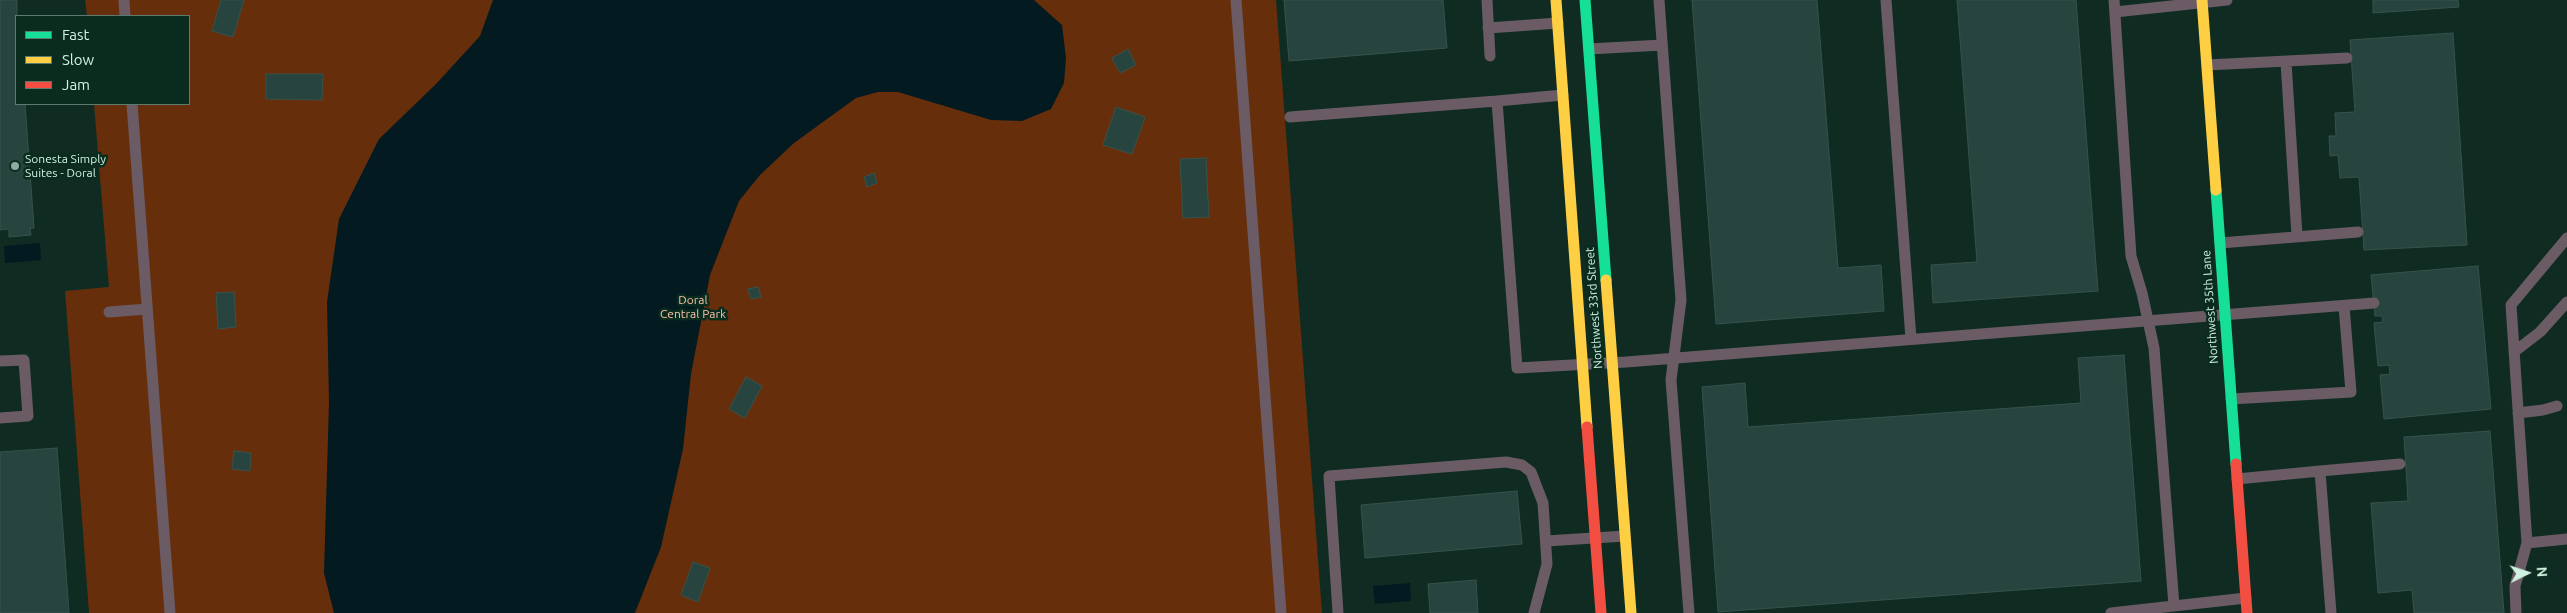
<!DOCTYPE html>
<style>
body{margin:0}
#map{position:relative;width:2567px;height:613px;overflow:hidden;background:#102c22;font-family:Ubuntu,sans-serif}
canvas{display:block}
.legend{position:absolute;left:15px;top:15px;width:175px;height:90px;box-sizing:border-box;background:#0a2c1f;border:1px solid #5a7b6d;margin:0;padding:6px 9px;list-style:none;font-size:15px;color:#d1f1e1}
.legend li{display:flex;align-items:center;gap:10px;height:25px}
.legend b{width:25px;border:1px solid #5a7b6d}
.north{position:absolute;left:2502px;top:548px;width:50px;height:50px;-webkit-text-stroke:4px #0a2c1f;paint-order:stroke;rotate:86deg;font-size:14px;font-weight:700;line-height:20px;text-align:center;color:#d1f1e1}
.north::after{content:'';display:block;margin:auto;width:18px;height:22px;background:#d1f1e1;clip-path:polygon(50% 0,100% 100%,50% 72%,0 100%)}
</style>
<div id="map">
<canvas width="2567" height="613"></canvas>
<ul class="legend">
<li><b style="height:6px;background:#16e098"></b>Fast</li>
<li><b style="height:6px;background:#ffcf43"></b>Slow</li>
<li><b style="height:6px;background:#f24e42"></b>Jam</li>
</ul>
<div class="north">N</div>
</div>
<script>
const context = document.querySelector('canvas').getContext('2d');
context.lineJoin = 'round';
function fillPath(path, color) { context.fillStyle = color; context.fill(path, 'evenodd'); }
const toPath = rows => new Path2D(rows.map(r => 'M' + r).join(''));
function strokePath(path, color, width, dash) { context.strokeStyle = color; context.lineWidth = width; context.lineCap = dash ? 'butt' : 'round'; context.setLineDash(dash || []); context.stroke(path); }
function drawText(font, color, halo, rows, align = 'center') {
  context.font = font + ' Ubuntu,sans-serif'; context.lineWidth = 5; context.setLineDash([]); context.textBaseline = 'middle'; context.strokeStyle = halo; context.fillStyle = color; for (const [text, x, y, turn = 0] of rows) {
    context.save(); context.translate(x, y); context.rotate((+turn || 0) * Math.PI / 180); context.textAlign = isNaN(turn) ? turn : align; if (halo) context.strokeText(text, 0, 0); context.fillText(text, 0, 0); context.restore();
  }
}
const green = toPath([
 [85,0,1276,0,1322,613,89,613,65,291,109,287,94,104,189,104,189,16,87,16]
]);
const water = toPath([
 [493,0,1034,0,1062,25,1066,58,1064,83,1051,109,1022,121,991,120,898,92,878,92,856,98,794,143,760,175,739,201,710,275,691,374,683,449,661,547,635,613,334,613,324,573,329,402,327,302,339,219,379,139,436,84,480,36],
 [40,243,41,260,5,263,4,246],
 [1410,583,1411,601,1375,604,1373,586]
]);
const building = toPath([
 [0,0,17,0,16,104,25,104,34,228,30,228,31,235,9,237,9,229,0,230,0,0],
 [221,0,244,0,233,37,212,31,221,0],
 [1284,0,1443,0,1447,48,1289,61,1284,0],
 [1692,0,1817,0,1838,268,1881,265,1884,311,1716,324,1692,0],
 [1957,0,2076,0,2098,291,1933,303,1931,265,1977,262,1957,0],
 [2373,0,2458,0,2459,7,2373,13,2373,0],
 [2453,33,2467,245,2364,250,2359,177,2340,178,2338,155,2330,156,2329,136,2336,136,2335,113,2355,112,2350,40,2453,33],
 [1128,49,1136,65,1120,73,1112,58,1128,49],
 [266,74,323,74,322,100,266,99,266,74],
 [1116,107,1145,117,1132,154,1103,145,1116,107],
 [1206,158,1209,217,1183,218,1180,159,1206,158],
 [874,173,877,183,867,187,864,177,874,173],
 [2478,266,2491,409,2384,419,2380,375,2390,374,2389,365,2378,366,2374,323,2383,322,2382,316,2375,316,2371,275,2478,266],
 [758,287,761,297,751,299,748,289,758,287],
 [234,292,236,327,218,329,216,293,234,292],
 [2124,355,2141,581,1718,612,1702,387,1745,383,1748,427,2081,403,2078,358,2124,355],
 [746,377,762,386,745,418,729,409,746,377],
 [2490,431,2504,613,2414,613,2412,590,2378,593,2371,503,2408,501,2404,437,2490,431],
 [57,448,69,613,0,613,0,452,57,448],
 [234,451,251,453,250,471,232,469,234,451],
 [1517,491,1522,544,1365,558,1361,505,1517,491],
 [693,562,710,568,698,602,681,595,693,562],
 [1476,580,1478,613,1430,613,1428,584,1476,580]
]);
const lane = toPath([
 [124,0,125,16],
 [1236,0,1281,613],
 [1487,0,1490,56],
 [1659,0,1681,300,1671,380,1689,613],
 [1886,0,1911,339],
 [2114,0,2131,256,2142,293,2154,348,2174,606],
 [2115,12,2227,0],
 [1488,28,1558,23],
 [1589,49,1662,45],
 [2286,62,2297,236],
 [2207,65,2347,58],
 [1563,95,1497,101,1517,368,1626,362,2374,303],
 [132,104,170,613],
 [1290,117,1497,101],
 [2567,238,2511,305,2527,543,2567,539],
 [2220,243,2358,232],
 [109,312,147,309],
 [2514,352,2540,332,2567,302],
 [0,361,24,360,28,416,0,418],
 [2231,399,2351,392,2344,306],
 [2518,413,2543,410,2557,406],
 [2320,471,2400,464],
 [2237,479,2320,471,2331,613],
 [1546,541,1625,536],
 [1338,613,1329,476,1506,462,1522,465,1531,472,1543,503,1547,564,1534,613],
 [2111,613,2246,598],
 [2516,613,2515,586,2527,543]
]);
const fast = toPath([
 [1585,0,1606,280],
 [2216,190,2236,464]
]);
const slow = toPath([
 [1556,0,1587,427],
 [2202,0,2216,190],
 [1606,280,1631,613]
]);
const jam = toPath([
 [1587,427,1601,613],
 [2236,464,2247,613]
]);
const markers = [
 [15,166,5,"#8dac9e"]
];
const poiNames = [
 ["Sonesta Simply",25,159],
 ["Suites - Doral",25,173]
];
const parkNames = [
 ["Doral",693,300],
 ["Central Park",693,314]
];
const streetNames = [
 ["Northwest 35th Lane",2210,307,-94],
 ["Northwest 33rd Street",1594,308,-94]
];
fillPath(green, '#672e0b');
fillPath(water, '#031a20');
fillPath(building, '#28443e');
strokePath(building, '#37524c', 1);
strokePath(lane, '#6a5b65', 11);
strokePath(fast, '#16e098', 11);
strokePath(slow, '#ffcf43', 11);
strokePath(jam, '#f24e42', 11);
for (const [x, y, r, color] of markers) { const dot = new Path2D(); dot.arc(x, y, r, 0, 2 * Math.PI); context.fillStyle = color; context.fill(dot); strokePath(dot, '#0a2c1f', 2); }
drawText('12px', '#d1f1e1', '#0a2c1f', poiNames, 'left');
drawText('12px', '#fec1a8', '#0a2c1f', parkNames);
drawText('12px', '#d1f1e1', '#0a2c1f', streetNames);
</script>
